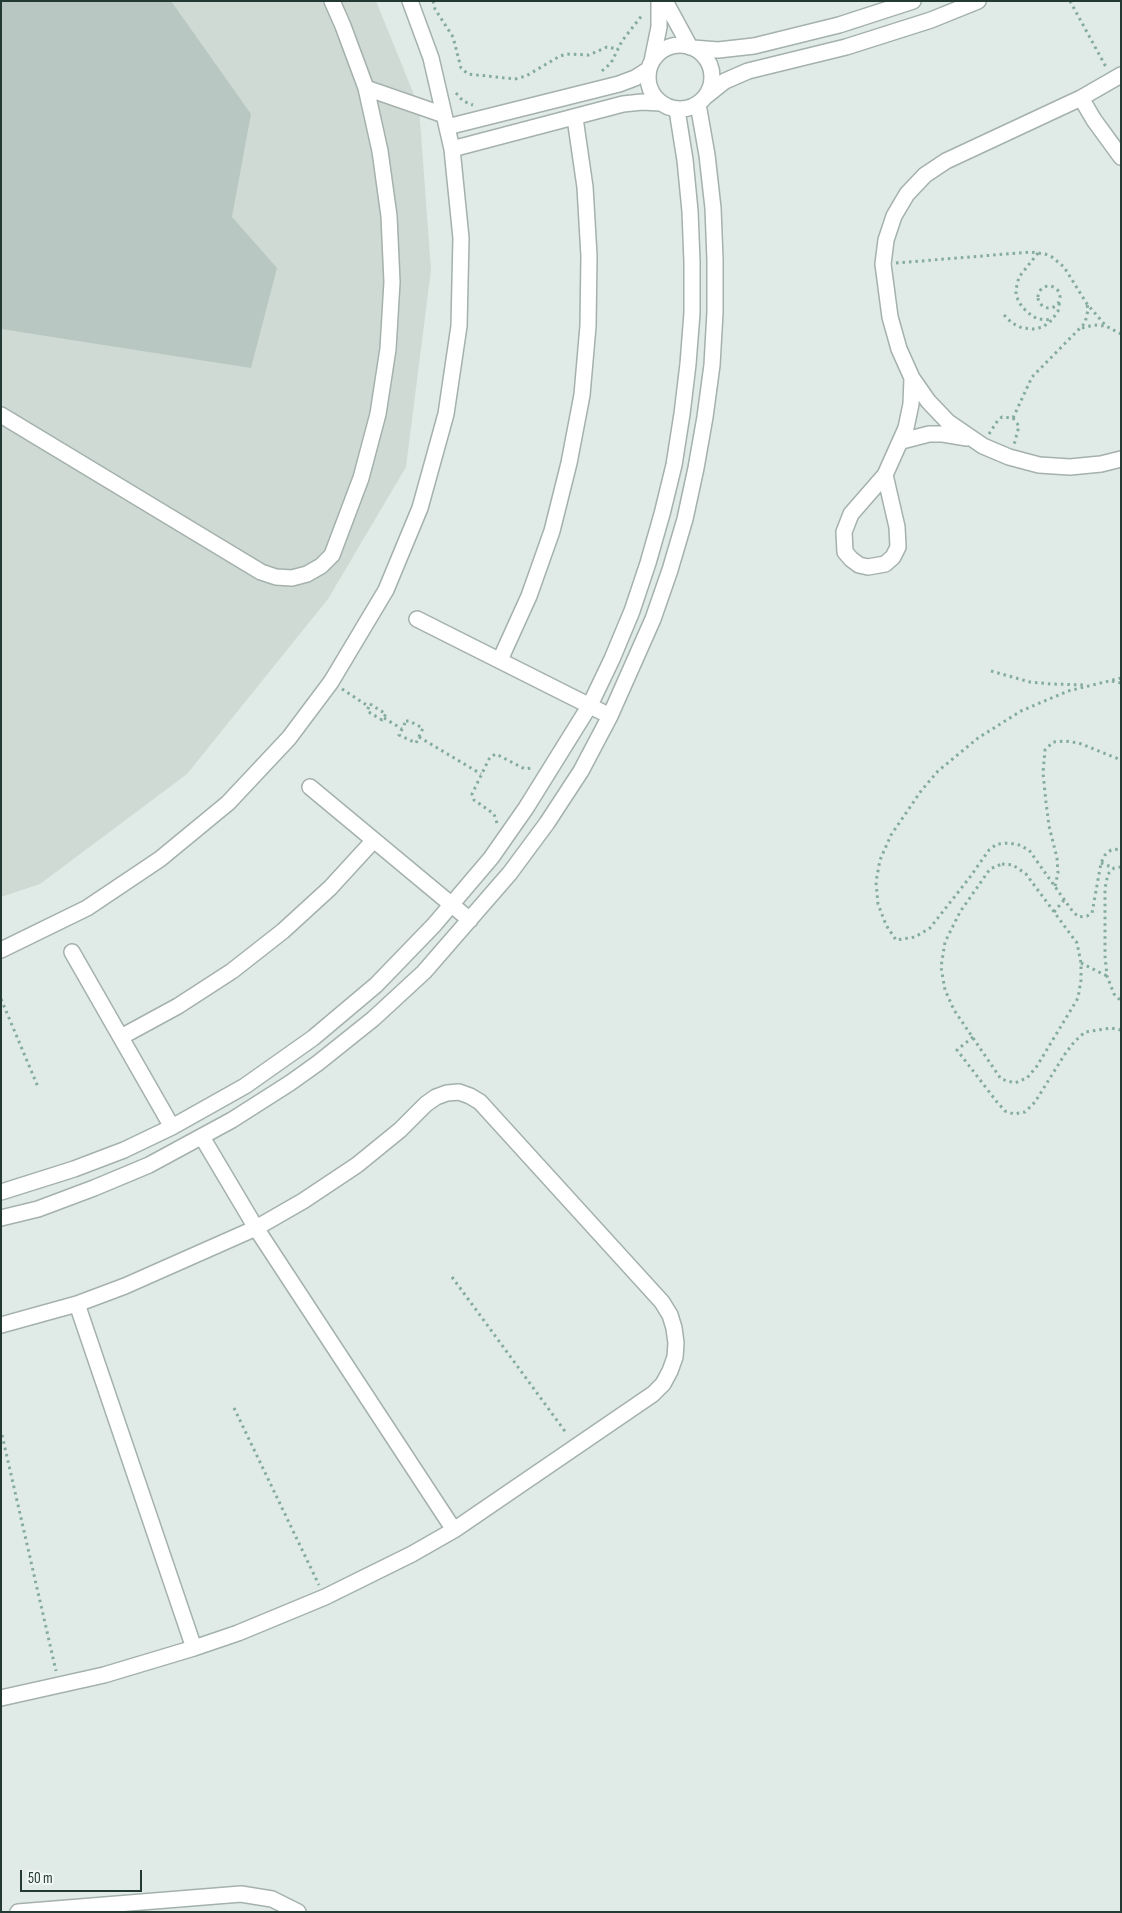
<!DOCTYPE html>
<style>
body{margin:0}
#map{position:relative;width:1122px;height:1913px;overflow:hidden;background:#e0eae6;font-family:"Sofia Sans Condensed",sans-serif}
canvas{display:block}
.frame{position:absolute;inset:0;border:2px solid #233933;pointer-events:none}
.scale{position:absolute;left:20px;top:1870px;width:122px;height:22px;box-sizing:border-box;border:2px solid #233933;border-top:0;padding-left:6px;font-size:15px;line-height:18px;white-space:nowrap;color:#233933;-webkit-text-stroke:4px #f1f7f4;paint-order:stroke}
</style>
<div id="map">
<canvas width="1122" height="1913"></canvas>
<div class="frame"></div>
<div class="scale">50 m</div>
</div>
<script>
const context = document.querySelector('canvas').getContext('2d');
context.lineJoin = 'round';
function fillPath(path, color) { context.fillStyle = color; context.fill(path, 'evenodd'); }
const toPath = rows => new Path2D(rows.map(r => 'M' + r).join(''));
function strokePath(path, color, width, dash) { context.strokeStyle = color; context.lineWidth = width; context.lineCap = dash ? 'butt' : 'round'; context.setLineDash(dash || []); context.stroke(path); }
const built = toPath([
 [1,1,376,1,419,107,431,270,406,467,328,599,187,774,40,884,1,897]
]);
const building = toPath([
 [1,1,171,1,251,114,232,217,277,268,251,368,1,329]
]);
const path = toPath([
 [433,1,435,9,453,37,461,68,468,74,515,79,526,76,560,56,567,54,589,55,607,47,618,49],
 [1070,1,1106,67],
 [602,71,611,63,622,41,643,14],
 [456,93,463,101,473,105],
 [1038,253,1019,277,1016,289,1016,296,1022,307,1032,316,1038,319,1052,320],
 [896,263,1031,252,1045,254,1052,257,1064,267,1087,304,1106,326,1121,334],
 '1038 297a11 11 0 1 1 22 0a11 11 0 1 1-22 0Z',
 [1004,315,1012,323,1022,328,1033,329,1043,327,1052,320,1058,311,1060,300],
 [1082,328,1094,325,1105,326],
 [1013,418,1032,377,1085,323,1088,310,1087,304],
 [989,434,998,420,1002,417,1013,418,1019,426,1014,445],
 [991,671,1030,682,1051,684,1086,685],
 [1121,678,1068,691,1021,711,978,738,938,771,921,791,891,835,880,860,876,882,878,904,886,925,896,940,915,937,930,928,970,877,989,850,997,844,1009,843,1019,845,1029,850,1073,912,1079,917,1087,916,1092,913,1101,863,1105,855,1111,850,1121,849],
 [1112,681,1121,683],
 [342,689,368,706],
 [370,704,386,714,382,720,367,711,370,704],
 [384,718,402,729],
 [406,721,409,721,423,728,416,743,399,735,406,721],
 [419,737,481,774],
 [497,823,494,814,474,800,472,794,490,757,496,754,521,767,525,769,532,768],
 [1101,863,1114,868],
 [1002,864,1013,865,1026,874,1077,943,1081,963,1081,980,1078,998,1037,1066,1027,1078,1015,1083,1001,1079,954,1010,945,990,941,967,945,942,960,912,990,869,1002,864],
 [1121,867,1114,868,1108,874,1105,888,1105,956,1107,976,1114,994,1121,1001],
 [1055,886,1058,873,1057,858,1049,826,1046,802,1043,773,1045,750,1053,742,1065,741,1079,743,1121,760],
 [1054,912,1064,900],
 [1081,963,1107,976],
 [1,999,38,1087],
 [973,1037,957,1050,997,1102,1005,1111,1014,1114,1025,1112,1035,1102,1065,1054,1074,1042,1085,1032,1111,1028,1121,1030],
 [452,1277,567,1434],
 [234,1408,319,1585],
 [2,1435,56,1671]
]);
const minor = toPath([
 [665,1,690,47],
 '648 77a32 32 0 1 1 64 0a32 32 0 1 1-64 0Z',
 [693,48,718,50,754,46,839,25,913,1],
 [652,61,659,27,659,1],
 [1121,75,1081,98,946,161,925,175,907,194,894,216,886,240,883,264,890,317,899,349,912,378,928,401,948,422,983,446,1009,457,1039,465,1070,467,1101,464,1121,459],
 [366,88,444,115],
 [705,97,725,81,748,71,846,47,931,20,978,1],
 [1081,98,1094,120,1121,157],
 [447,127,619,84,635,78,649,69],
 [452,149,623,104,642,102,660,103],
 [1,415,261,572,276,577,292,578,307,574,321,566,332,555,361,478,378,414,388,349,392,282,389,216,380,151,366,88,343,26,332,1],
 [902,441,929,434,943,434,967,438],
 [885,475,897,527,898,547,893,557,885,564,868,567,859,565,851,559,845,552,844,532,851,514,885,475],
 [885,475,906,428,911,404,912,378],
 [417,619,610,716],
 [500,660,529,596,552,531,569,463,582,395,588,326,589,256,585,187,575,118],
 [310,787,470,920],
 [1,950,87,908,160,859,228,803,289,738,331,682,386,590,420,508,446,414,459,326,461,238,452,149,431,58,410,1],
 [72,952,172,1127],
 [121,1037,178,1006,232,971,283,931,330,888,374,840],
 [202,1137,256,1228,454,1530],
 [1,1192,74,1169,124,1150,172,1127,245,1086,313,1038,376,985,434,925,491,858,526,808,590,705,612,659,632,611,648,563,662,514,674,465,682,414,688,364,692,313,692,262,690,211,685,160,677,110],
 [1,1218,38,1209,94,1188,149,1165,232,1120,290,1083,318,1063,373,1019,424,972,510,873,547,823,581,771,610,716,653,619,670,570,685,519,696,468,705,417,712,365,715,312,715,260,713,208,707,155,698,104],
 [77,1304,194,1648],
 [1,1325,77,1304,125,1286,256,1228,303,1201,357,1165,400,1130,426,1104,436,1097,447,1093,459,1092,470,1096,480,1102,662,1302,670,1315,674,1328,676,1343,675,1357,670,1371,663,1384,653,1394,454,1530,412,1554,325,1597,238,1633,194,1648,104,1675,1,1698],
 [18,1912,241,1894,272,1899,298,1912]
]);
fillPath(built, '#cfdad5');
fillPath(building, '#b9c7c2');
strokePath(minor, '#a4b1ad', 18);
strokePath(path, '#84ab9f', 3, [2.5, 4]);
strokePath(minor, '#fff', 15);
</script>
